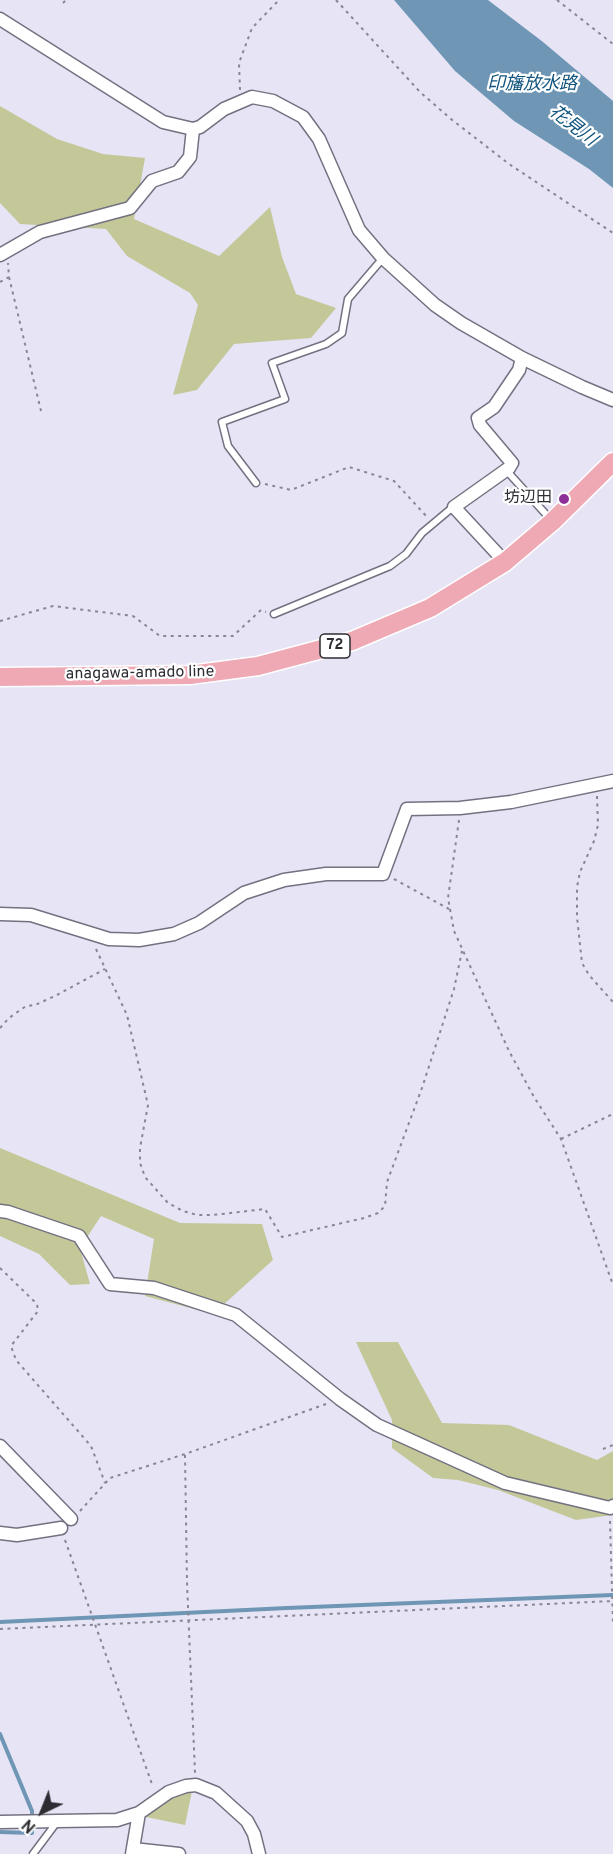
<!DOCTYPE html>
<meta charset="utf-8">
<style>
body{margin:0}
#map{position:relative;width:613px;height:1854px;overflow:hidden;background:#e6e4f5;font-family:Overpass,sans-serif}
canvas{display:block}
.north{position:absolute;left:12px;top:1782px;width:60px;height:60px;-webkit-text-stroke:4px #fff;paint-order:stroke;rotate:223deg;font-size:16px;font-weight:700;line-height:24px;text-align:center;color:#2d2c32}
.north::after{content:'';display:block;margin:auto;width:21px;height:27px;background:#2d2c32;clip-path:polygon(50% 0,100% 100%,50% 72%,0 100%)}
</style>
<div id="map">
<canvas width="613" height="1854"></canvas>
<div class="north">N</div>
</div>
<script>
const context = document.querySelector('canvas').getContext('2d');
context.lineJoin = 'round';
function fillPath(path, color) { context.fillStyle = color; context.fill(path, 'evenodd'); }
const toPath = rows => new Path2D(rows.map(r => 'M' + r).join(''));
function strokePath(path, color, width, dash) { context.strokeStyle = color; context.lineWidth = width; context.lineCap = dash ? 'butt' : 'round'; context.setLineDash(dash || []); context.stroke(path); }
function drawText(font, color, halo, rows, align = 'center') {
  context.font = font + ' Overpass,"Noto Sans JP",sans-serif'; context.lineWidth = 4.5; context.setLineDash([]); context.textBaseline = 'middle'; context.strokeStyle = halo; context.fillStyle = color; for (const [text, x, y, turn = 0] of rows) {
    context.save(); context.translate(x, y); context.rotate((+turn || 0) * Math.PI / 180); context.textAlign = isNaN(turn) ? turn : align; if (halo) context.strokeText(text, 0, 0); context.fillText(text, 0, 0); context.restore();
  }
}
const green = toPath([
 [0,106,57,139,103,154,145,158,134,219,219,256,270,207,282,257,296,294,336,308,311,338,234,344,197,390,173,395,198,305,190,293,127,256,106,229,20,224,0,203],
 [0,1148,180,1223,262,1224,273,1260,213,1314,145,1296,154,1239,101,1216,80,1248,90,1284,70,1285,39,1254,0,1236],
 [356,1342,398,1342,442,1423,509,1425,597,1460,613,1451,613,1515,576,1520,498,1490,458,1480,433,1478,392,1448,392,1420],
 [192,1791,185,1825,146,1817,166,1799,180,1793]
]);
const water = toPath([
 [394,0,488,0,543,42,613,101,613,188,589,169,514,121,455,71]
]);
const stream = toPath([
 [0,1622,287,1608,613,1595],
 [0,1734,32,1811,32,1833,0,1832]
]);
const path = toPath([
 [336,0,420,92,451,119,509,164,613,233],
 [557,0,613,44],
 [63,3,66,0],
 [240,90,239,63,252,28,279,0],
 [9,277,41,411],
 [0,282,9,277,8,263],
 [265,484,291,490,349,467,394,481,428,518],
 [0,621,53,606,133,616,160,636,233,636,261,610,266,612],
 [597,796,598,825,594,841,580,872,577,887,577,917,582,963,589,975,613,1002],
 [459,820,448,898,454,931,509,1051,534,1097,561,1139,613,1285],
 [394,879,449,909],
 [96,949,127,1015,148,1105,140,1148,140,1163,145,1177,168,1203,183,1211,197,1215,213,1215,265,1209,282,1237,364,1218,378,1213,385,1206,387,1182,422,1088,454,989,462,951],
 [0,1028,9,1018,26,1006,35,1005,55,996,105,969],
 [561,1139,613,1114],
 [0,1268,37,1304,38,1311,11,1346,16,1360,91,1446,105,1483],
 [603,1449,613,1445],
 [185,1455,187,1583,195,1773],
 [80,1511,110,1478,185,1454,326,1404],
 [610,1521,613,1623],
 [65,1540,153,1787],
 [0,1629,613,1601]
]);
const service = toPath([
 [506,470,552,521],
 [256,483,228,446,222,422,285,399,272,363,326,344,342,333,348,299,383,258],
 [274,614,390,566,406,554,422,533,453,507],
 [33,1854,57,1822]
]);
const minor = toPath([
 [0,19,163,122,193,129,200,127,224,109,252,97,273,101,303,117,319,139,359,230,383,258,435,305,461,323,522,358,582,387,613,400],
 [0,255,40,232,130,208,152,181,178,172,190,157,193,129],
 [505,562,454,507,509,468,512,463,480,425,478,418,494,407,519,370,522,358],
 [0,914,31,915,109,939,139,940,174,934,199,923,244,893,284,880,326,874,383,874,407,809,460,808,511,802,613,781],
 [0,1211,8,1212,79,1236,110,1284,154,1288,236,1315,340,1399,377,1425,505,1483,610,1508,613,1506],
 [0,1446,71,1519],
 [0,1533,17,1535,61,1528],
 [0,1822,117,1820,139,1813,169,1792,186,1786,196,1785,216,1793,247,1821,254,1834,259,1854],
 [133,1849,179,1854],
 [132,1854,139,1813]
]);
const primary = toPath([
 [0,677,190,675,258,666,352,641,430,608,505,562,552,522,613,462]
]);
const markers = [
 [564,499,6,"#8f3099"]
];
const shields = [
 [335,646,30]
];
const shieldNames = [
 ["72",335,646]
];
const poiNames = [
 ["坊辺田",552,499]
];
const streetNames = [
 ["anagawa-amado line",140,674,-1]
];
const waterNames = [
 ["印旛放水路",532,85],
 ["花見川",572,127,38]
];
fillPath(green, '#c4c899');
fillPath(water, '#6f97b5');
strokePath(stream, '#6f97b5', 4);
strokePath(service, '#737180', 9);
strokePath(minor, '#737180', 15);
strokePath(primary, '#fff', 21);
strokePath(path, '#888692', 2, [3, 4.5]);
strokePath(service, '#fff', 6);
strokePath(minor, '#fff', 12);
strokePath(primary, '#efa9b5', 18);
for (const [x, y, r, color] of markers) { const dot = new Path2D(); dot.arc(x, y, r, 0, 2 * Math.PI); context.fillStyle = color; context.fill(dot); strokePath(dot, '#fff', 2); }
for (const [x, y, w] of shields) { const box = new Path2D(); box.roundRect(x - w / 2, y - 12, w, 24, 4.5); context.fillStyle = '#fff'; context.fill(box); strokePath(box, '#2d2c32', 1.5); }
drawText('bold 15px', '#2d2c32', null, shieldNames);
drawText('16px', '#2d2c32', '#fff', poiNames, 'right');
drawText('16px', '#2d2c32', '#fff', streetNames);
drawText('italic 18px', '#11547e', '#fff', waterNames);
</script>
